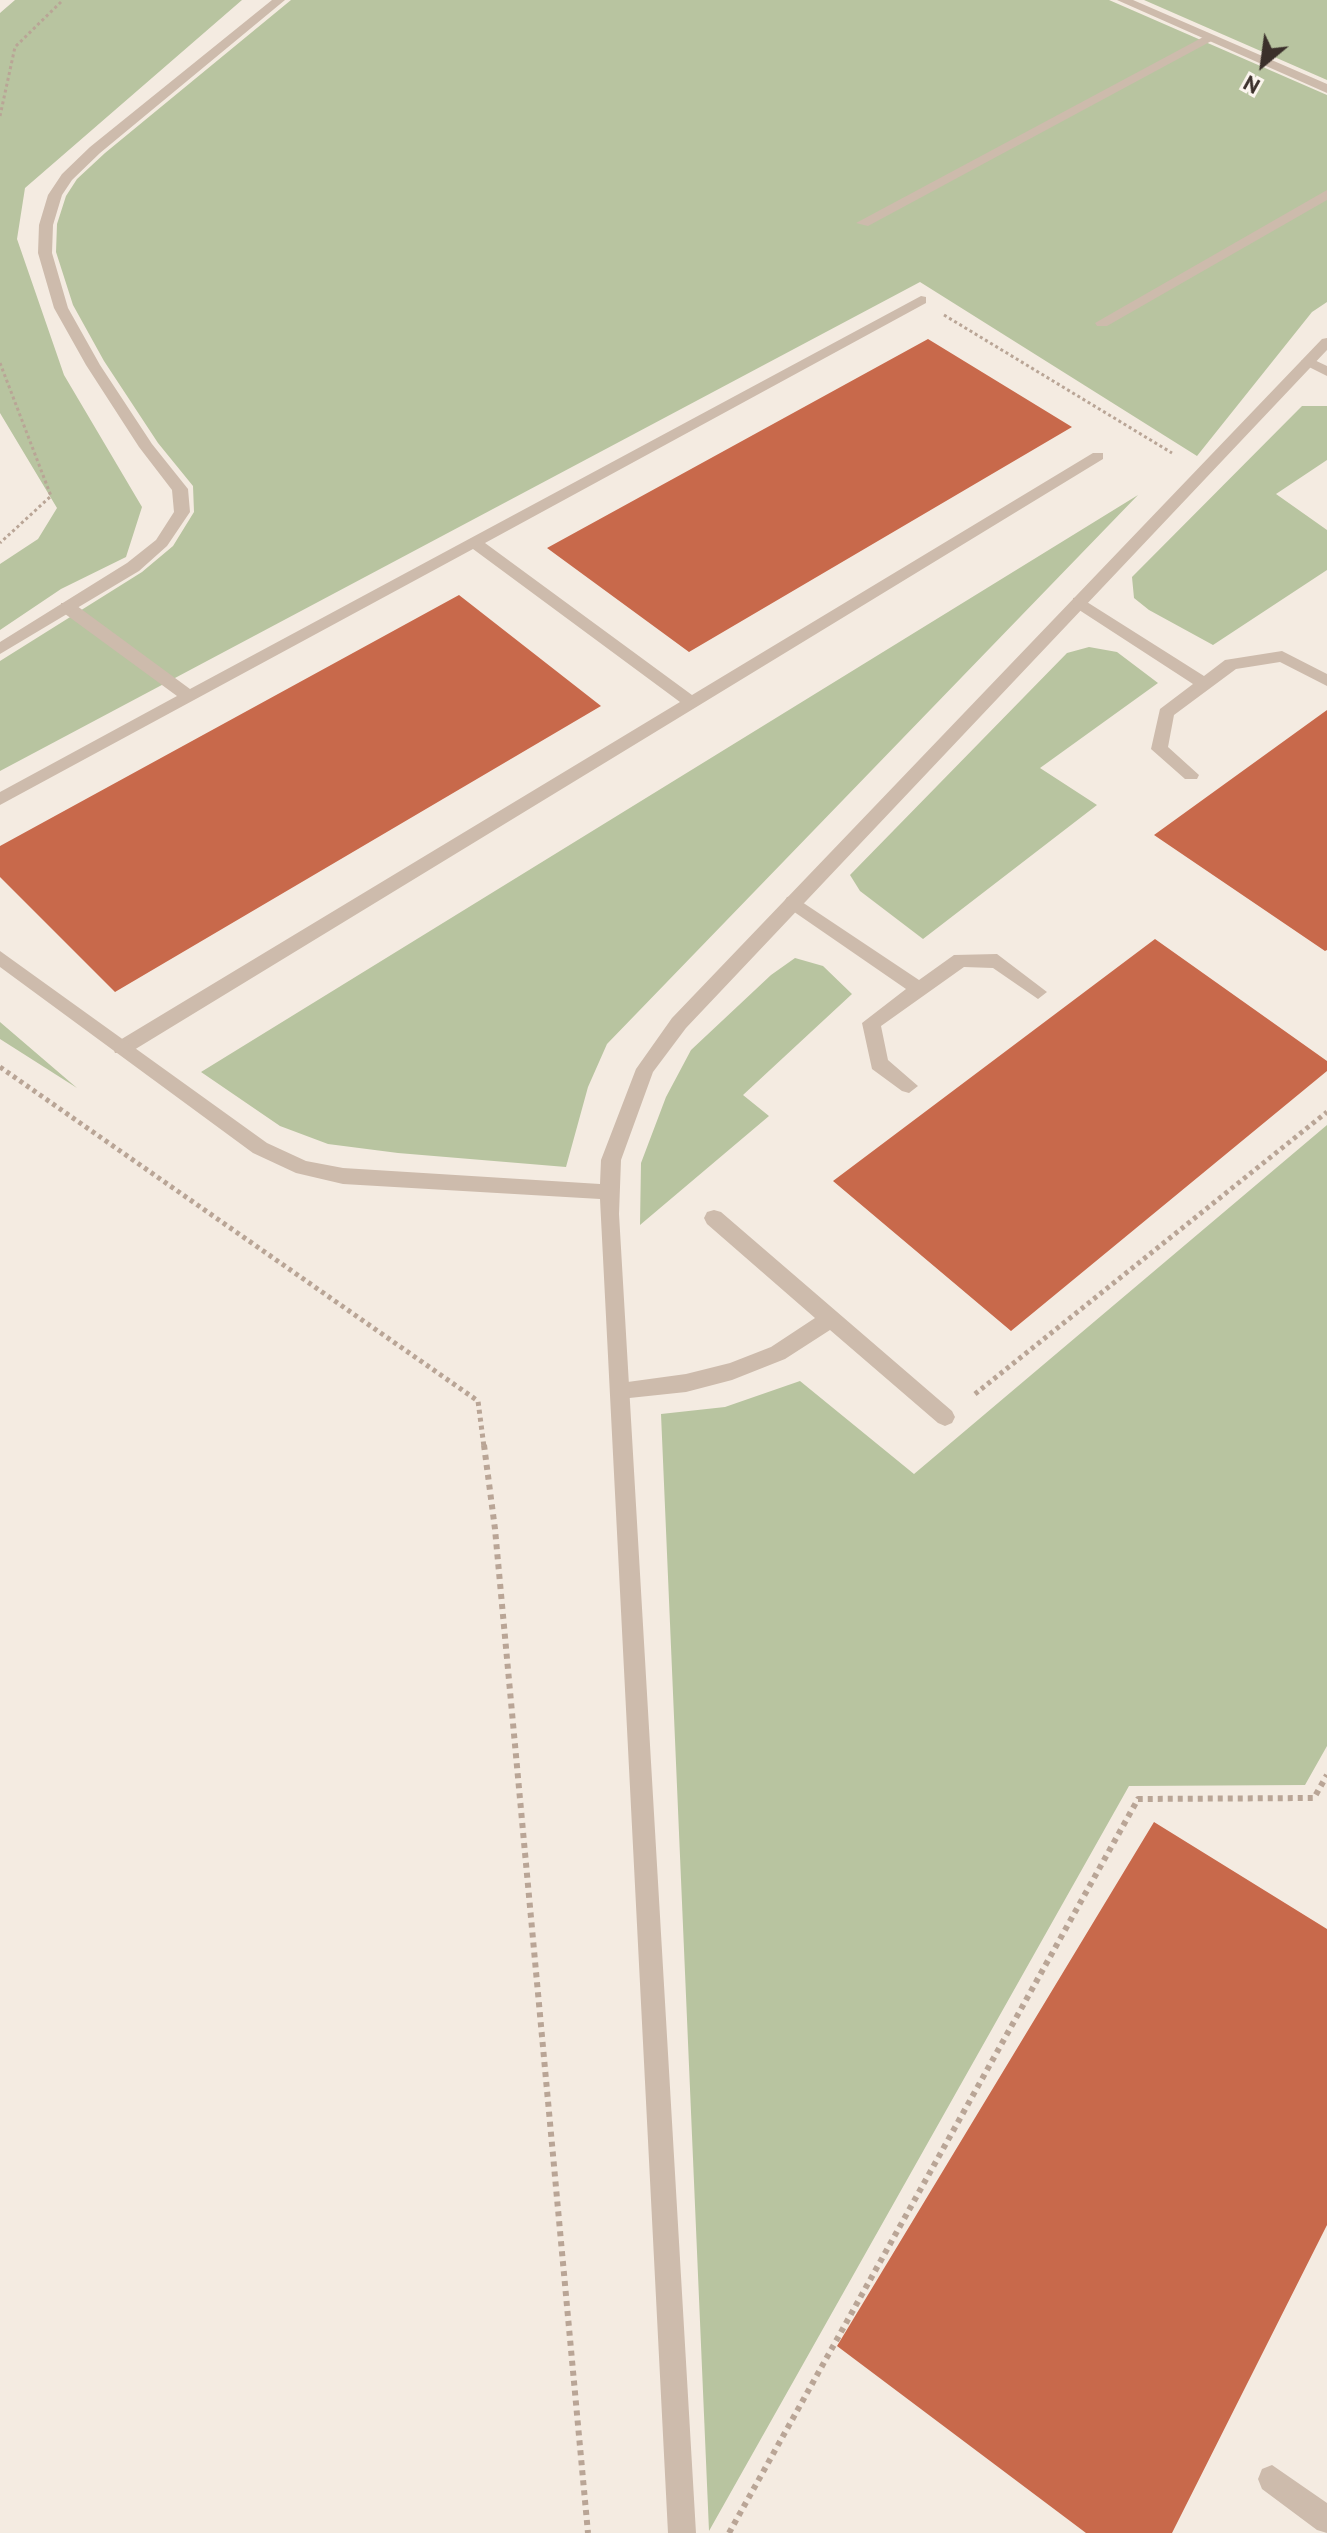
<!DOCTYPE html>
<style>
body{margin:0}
#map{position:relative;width:1327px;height:2533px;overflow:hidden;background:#f4ebe1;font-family:"PT Sans",sans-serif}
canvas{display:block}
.north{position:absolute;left:1223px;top:24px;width:80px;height:80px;-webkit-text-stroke:6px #fbf5ee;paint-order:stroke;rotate:209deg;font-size:22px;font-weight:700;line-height:32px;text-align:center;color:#3b302b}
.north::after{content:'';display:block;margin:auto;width:28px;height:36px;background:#3b302b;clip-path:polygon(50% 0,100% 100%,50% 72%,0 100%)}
</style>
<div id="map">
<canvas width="1327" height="2533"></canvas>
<div class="north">N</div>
</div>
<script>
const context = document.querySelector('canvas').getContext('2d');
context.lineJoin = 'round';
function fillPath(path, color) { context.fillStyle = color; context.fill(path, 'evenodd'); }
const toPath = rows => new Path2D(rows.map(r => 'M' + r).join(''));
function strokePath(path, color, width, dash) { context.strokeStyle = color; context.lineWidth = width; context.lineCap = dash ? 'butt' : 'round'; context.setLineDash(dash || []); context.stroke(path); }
const green = toPath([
 [15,0,242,0,25,188,17,239,64,375,142,507,126,557,61,589,0,630,0,564,38,539,57,508,0,413,0,13],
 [291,0,1109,0,1327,95,1327,302,1312,312,1197,456,920,282,0,771,0,661,142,572,173,546,194,512,193,486,158,443,104,361,73,305,56,252,57,224,66,196,77,179,105,153],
 [1144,0,1327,0,1327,80],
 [1302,406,1327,406,1327,460,1276,494,1327,530,1327,570,1213,645,1149,610,1134,598,1132,577],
 [1138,495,607,1044,588,1087,566,1167,398,1153,328,1144,280,1126,201,1072],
 [1089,647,1117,652,1158,683,1040,768,1097,805,923,939,860,891,850,875,1067,653],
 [795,958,823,966,852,994,743,1095,769,1116,640,1225,641,1163,666,1097,691,1050,771,975],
 [0,1022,77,1088,0,1039],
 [1327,1125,1327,1746,1305,1785,1129,1786,709,2531,661,1414,725,1407,800,1381,914,1474]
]);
const building = toPath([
 [928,339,1072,427,689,652,547,548],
 [459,595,601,706,115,992,0,877,0,846],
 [1327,710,1327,950,1325,951,1154,835],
 [1155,939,1327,1061,1327,1071,1011,1331,833,1181],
 [1154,1822,1327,1929,1327,2225,1172,2533,1086,2533,837,2346]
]);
const pathFar2 = toPath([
 [0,116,15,47,63,0],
 [944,315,1172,453],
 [0,363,51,496,0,543]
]);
const pathFar1 = toPath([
 [0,1067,478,1401,484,1447],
 [975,1394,1327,1112]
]);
const path = toPath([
 [484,1445,495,1529,588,2533],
 [729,2533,1138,1799,1314,1798,1327,1775]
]);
const service = toPath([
 [1207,35,1217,38,868,226,856,223,1207,35],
 [1327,190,1327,200,1107,326,1097,326,1095,323,1327,190],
 [921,296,926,297,926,303,485,543,692,695,1093,453,1103,453,1103,459,129,1053,115,1053,113,1048,115,1043,680,702,473,549,0,805,0,792,177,696,61,611,61,603,73,603,190,689,921,296],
 [1308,357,1327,366,1327,376,1303,364,1301,361,1308,357],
 [1079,597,1204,676,1225,660,1282,651,1327,674,1327,686,1280,662,1236,669,1174,715,1168,747,1199,775,1197,779,1185,779,1151,749,1160,709,1193,684,1073,606,1073,598,1079,597],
 [793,896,919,980,954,955,997,954,1047,992,1038,999,993,968,964,967,881,1026,888,1060,918,1086,909,1093,902,1091,872,1069,862,1023,906,989,787,907,784,902,787,897,793,896],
 [714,1210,721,1212,952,1411,955,1417,952,1423,945,1426,938,1423,830,1330,785,1359,732,1380,686,1392,620,1399,613,1396,610,1390,613,1384,686,1374,730,1363,771,1347,815,1318,707,1224,704,1218,707,1212,714,1210],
 [1272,2465,1327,2503,1327,2533,1317,2530,1262,2489,1258,2479,1262,2469,1272,2465]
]);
const minor = toPath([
 [272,0,285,0,100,153,72,180,62,195,53,225,52,253,68,308,100,365,152,444,188,489,190,512,167,546,139,571,0,654,0,642,127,563,156,540,174,512,172,490,139,447,86,365,54,308,38,253,39,225,48,195,62,174,90,147,272,0],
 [1117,0,1133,0,1327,84,1327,93,1117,0],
 [1327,338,1327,350,686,1028,653,1072,621,1160,619,1214,696,2533,668,2533,600,1199,343,1184,296,1173,253,1153,0,967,0,951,267,1143,306,1161,343,1168,600,1184,601,1160,636,1069,672,1018,1322,339,1327,338]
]);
fillPath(green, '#b8c4a0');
fillPath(building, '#c8694b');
strokePath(pathFar2, '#b9a596', 3, [3, 3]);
strokePath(pathFar1, '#b9a596', 5, [4, 4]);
strokePath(path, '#b9a596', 6, [5, 5]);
fillPath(service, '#cdbbac');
fillPath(minor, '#cdbbac');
</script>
